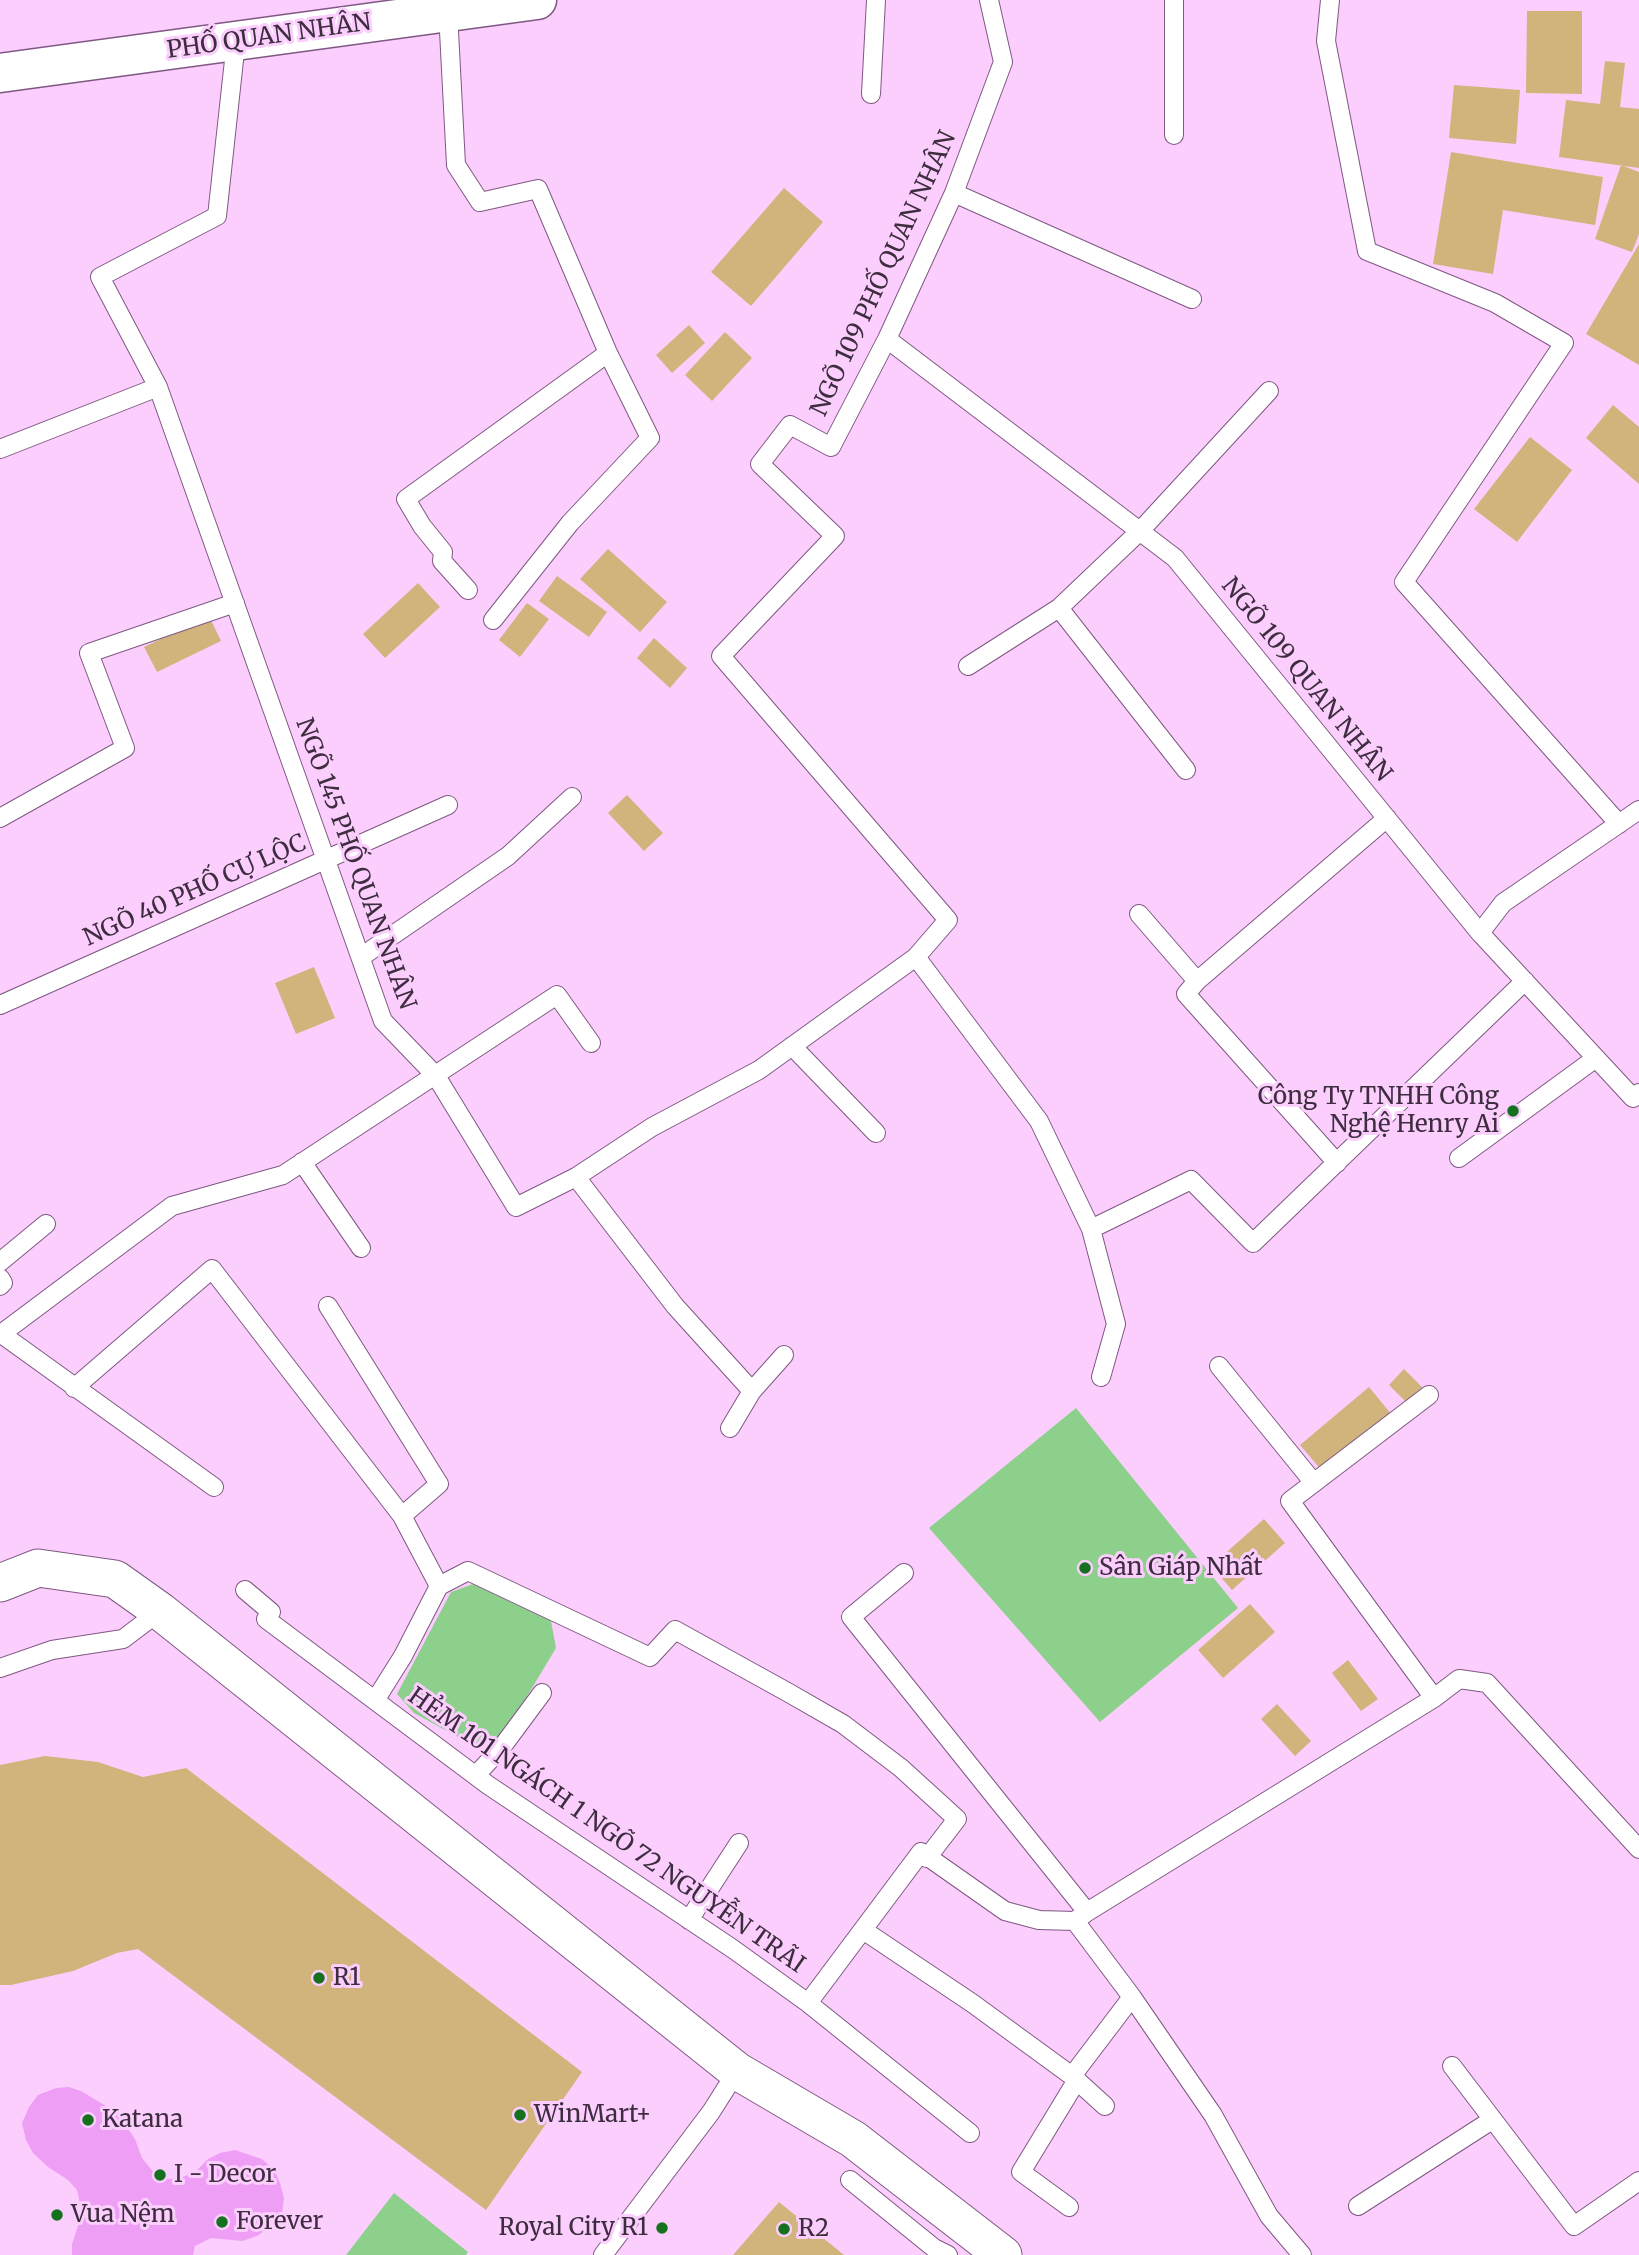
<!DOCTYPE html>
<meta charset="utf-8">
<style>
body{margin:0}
canvas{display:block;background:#fbcefe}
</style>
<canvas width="1639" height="2255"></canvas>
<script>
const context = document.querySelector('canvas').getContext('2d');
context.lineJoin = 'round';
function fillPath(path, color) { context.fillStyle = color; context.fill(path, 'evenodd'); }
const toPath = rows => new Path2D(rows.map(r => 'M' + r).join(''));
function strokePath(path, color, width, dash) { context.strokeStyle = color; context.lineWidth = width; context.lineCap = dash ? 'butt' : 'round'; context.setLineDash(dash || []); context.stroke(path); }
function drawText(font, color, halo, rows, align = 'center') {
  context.font = font + ' Merriweather,serif'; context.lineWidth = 6; context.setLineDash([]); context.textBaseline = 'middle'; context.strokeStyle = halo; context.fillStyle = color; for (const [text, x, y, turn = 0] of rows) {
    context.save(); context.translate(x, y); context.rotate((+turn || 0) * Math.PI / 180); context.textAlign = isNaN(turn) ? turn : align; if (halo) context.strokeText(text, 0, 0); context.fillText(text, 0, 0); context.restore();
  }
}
const green = toPath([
 [1076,1408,1238,1608,1100,1722,929,1528],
 [473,1584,551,1621,556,1648,502,1738,478,1748,414,1713,397,1694,451,1592],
 [394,2193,468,2252,466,2255,346,2255]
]);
const water = toPath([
 [69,2087,81,2091,106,2106,122,2120,135,2139,142,2158,155,2174,167,2179,181,2178,196,2171,208,2159,220,2153,235,2150,262,2159,274,2170,280,2183,284,2198,282,2214,259,2235,243,2241,211,2238,195,2246,193,2255,72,2255,72,2244,80,2220,80,2203,77,2190,68,2180,48,2167,33,2153,26,2140,22,2123,29,2107,38,2095,56,2088]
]);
const building = toPath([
 [1527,11,1582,11,1582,94,1526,93],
 [1605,61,1625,63,1620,107,1639,109,1639,168,1559,157,1566,100,1600,104],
 [1454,85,1520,90,1516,144,1449,138],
 [1451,152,1603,177,1595,225,1503,210,1493,274,1433,264],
 [1621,165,1639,172,1639,234,1632,252,1595,239],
 [784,188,823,222,751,306,711,272],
 [1639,244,1639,365,1586,334],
 [689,325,705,343,672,373,656,355],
 [725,332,752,358,712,401,685,375],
 [1613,405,1639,427,1639,484,1586,438],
 [1530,437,1572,470,1517,542,1474,509],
 [608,549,667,602,640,632,580,579],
 [557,576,607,612,589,637,539,601],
 [418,583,440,607,385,658,363,634],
 [527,603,549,619,520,657,499,640],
 [209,616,221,641,157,672,144,647],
 [654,638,687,668,670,688,637,658],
 [627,795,663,833,644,851,608,813],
 [314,967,335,1018,296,1034,275,983],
 [1404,1369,1424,1389,1409,1405,1389,1385],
 [1369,1387,1392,1415,1323,1472,1300,1445],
 [1264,1519,1285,1543,1232,1590,1211,1566],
 [1250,1604,1275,1632,1223,1678,1198,1650],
 [1348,1660,1378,1699,1361,1711,1332,1673],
 [1277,1704,1311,1741,1295,1756,1261,1719],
 [45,1756,98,1762,143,1777,186,1768,582,2072,486,2210,138,1949,117,1953,73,1971,11,1985,0,1985,0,1765],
 [779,2202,844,2255,733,2255]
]);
const service = toPath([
 [1174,0,1174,135],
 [1330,0,1326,41,1367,251,1495,303,1564,343,1404,582,1619,824],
 [448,12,456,165,480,202,538,189,608,353,650,438,570,523,493,620],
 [236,42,217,216,100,277,158,387,383,1021,436,1076,516,1207,576,1177,652,1127,759,1070,916,957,948,920,721,656,835,536,760,464,790,425,831,447,887,339,954,193,1003,62,989,0],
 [871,94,876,0],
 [954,193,1192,299],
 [887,339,1175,558,1480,933,1633,1098,1639,1093],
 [0,449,158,387],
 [468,590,442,561,443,552,422,526,406,499,608,353],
 [1059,608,1186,770],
 [968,666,1059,608,1140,531,1269,391],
 [0,818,125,748,89,653,235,603],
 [1139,914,1197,981,1387,818],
 [1480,933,1503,903,1639,810],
 [361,957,508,856,572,797],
 [916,957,1039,1121,1091,1229,1116,1324,1101,1377],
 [1197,981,1186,994,1337,1163],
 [0,1005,448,805],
 [792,1046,876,1133],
 [1459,1158,1596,1058],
 [302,1162,361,1248],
 [576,1177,675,1306,752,1391,730,1428],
 [1091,1229,1191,1180,1253,1243,1525,981],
 [0,1262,46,1224],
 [0,1278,3,1283,0,1286],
 [328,1306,439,1484,402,1516],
 [0,1333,214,1487],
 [1,1334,172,1206,283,1175,557,995,591,1043],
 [1219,1366,1314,1483],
 [74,1388,212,1269,402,1516,439,1586],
 [752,1391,784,1355],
 [1429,1395,1290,1501,1434,1698],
 [904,1573,851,1617,1087,1912],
 [439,1586,468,1571,650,1657,675,1630,789,1693,843,1724,901,1768,957,1819,927,1858],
 [245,1590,271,1612,266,1619,488,1785,733,1949,808,2003],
 [0,1668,52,1650,123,1639,160,1611],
 [376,1699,403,1656,439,1586],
 [476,1775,502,1747,542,1693],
 [689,1920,739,1843],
 [863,1930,972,2003,1072,2076,1132,1997],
 [1452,2066,1574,2226,1639,2181],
 [1072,2076,1105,2106],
 [970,2133,808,2003,921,1852,1005,1911,1039,1920,1075,1921],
 [850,2180,934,2248,948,2255],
 [1358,2206,1492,2120],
 [1069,2207,1021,2172,1077,2080],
 [603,2255,711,2112,737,2071],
 [1302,2255,1269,2216,1213,2115,1132,1997,1075,1921,1087,1912,1434,1698,1459,1679,1487,1683,1639,1849]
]);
const minor = toPath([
 [0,1583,38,1568,115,1579,160,1611,737,2071,853,2139,1003,2255]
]);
const tertiary = toPath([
 [0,73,537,0]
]);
const markers = [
 [1513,1111,7,"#15711e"],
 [1085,1568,7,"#15711e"],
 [319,1978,7,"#15711e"],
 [520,2115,7,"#15711e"],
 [88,2120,7,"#15711e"],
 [160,2175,7,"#15711e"],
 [57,2215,7,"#15711e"],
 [222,2222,7,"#15711e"],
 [662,2228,7,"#15711e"],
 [784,2229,7,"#15711e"]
];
const streetNames = [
 ["PHỐ QUAN NHÂN",269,37,-8],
 ["NGÕ 109 PHỐ QUAN NHÂN",884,274,-65],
 ["NGÕ 109 QUAN NHÂN",1306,680,51],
 ["NGÕ 145 PHỐ QUAN NHÂN",355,864,70],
 ["NGÕ 40 PHỐ CỰ LỘC",195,891,-24],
 ["HẺM 101 NGÁCH 1 NGÕ 72 NGUYỄN TRÃI",606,1831,35]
];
const poiNames = [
 ["Công Ty TNHH Công",1499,1097,"right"],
 ["Nghệ Henry Ai",1499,1125,"right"],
 ["Sân Giáp Nhất",1099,1568],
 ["R1",333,1978],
 ["WinMart+",534,2115],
 ["Katana",102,2120],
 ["I - Decor",174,2175],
 ["Vua Nệm",71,2215],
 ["Forever",236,2222],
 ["Royal City R1",648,2228,"right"],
 ["R2",798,2229]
];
fillPath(green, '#8dd08c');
fillPath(water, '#ef9ef6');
fillPath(building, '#d0b47c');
strokePath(service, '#7f5882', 20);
strokePath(minor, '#7f5882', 39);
strokePath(tertiary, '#7f5882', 41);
strokePath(service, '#fff', 18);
strokePath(minor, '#fff', 37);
strokePath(tertiary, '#fff', 38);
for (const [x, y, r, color] of markers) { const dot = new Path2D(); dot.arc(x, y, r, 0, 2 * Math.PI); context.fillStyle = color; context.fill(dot); strokePath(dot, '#fbcefe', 2.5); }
drawText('24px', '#3e2d3f', '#fbcefe', streetNames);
drawText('24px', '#3e2d3f', '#fbcefe', poiNames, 'left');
</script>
